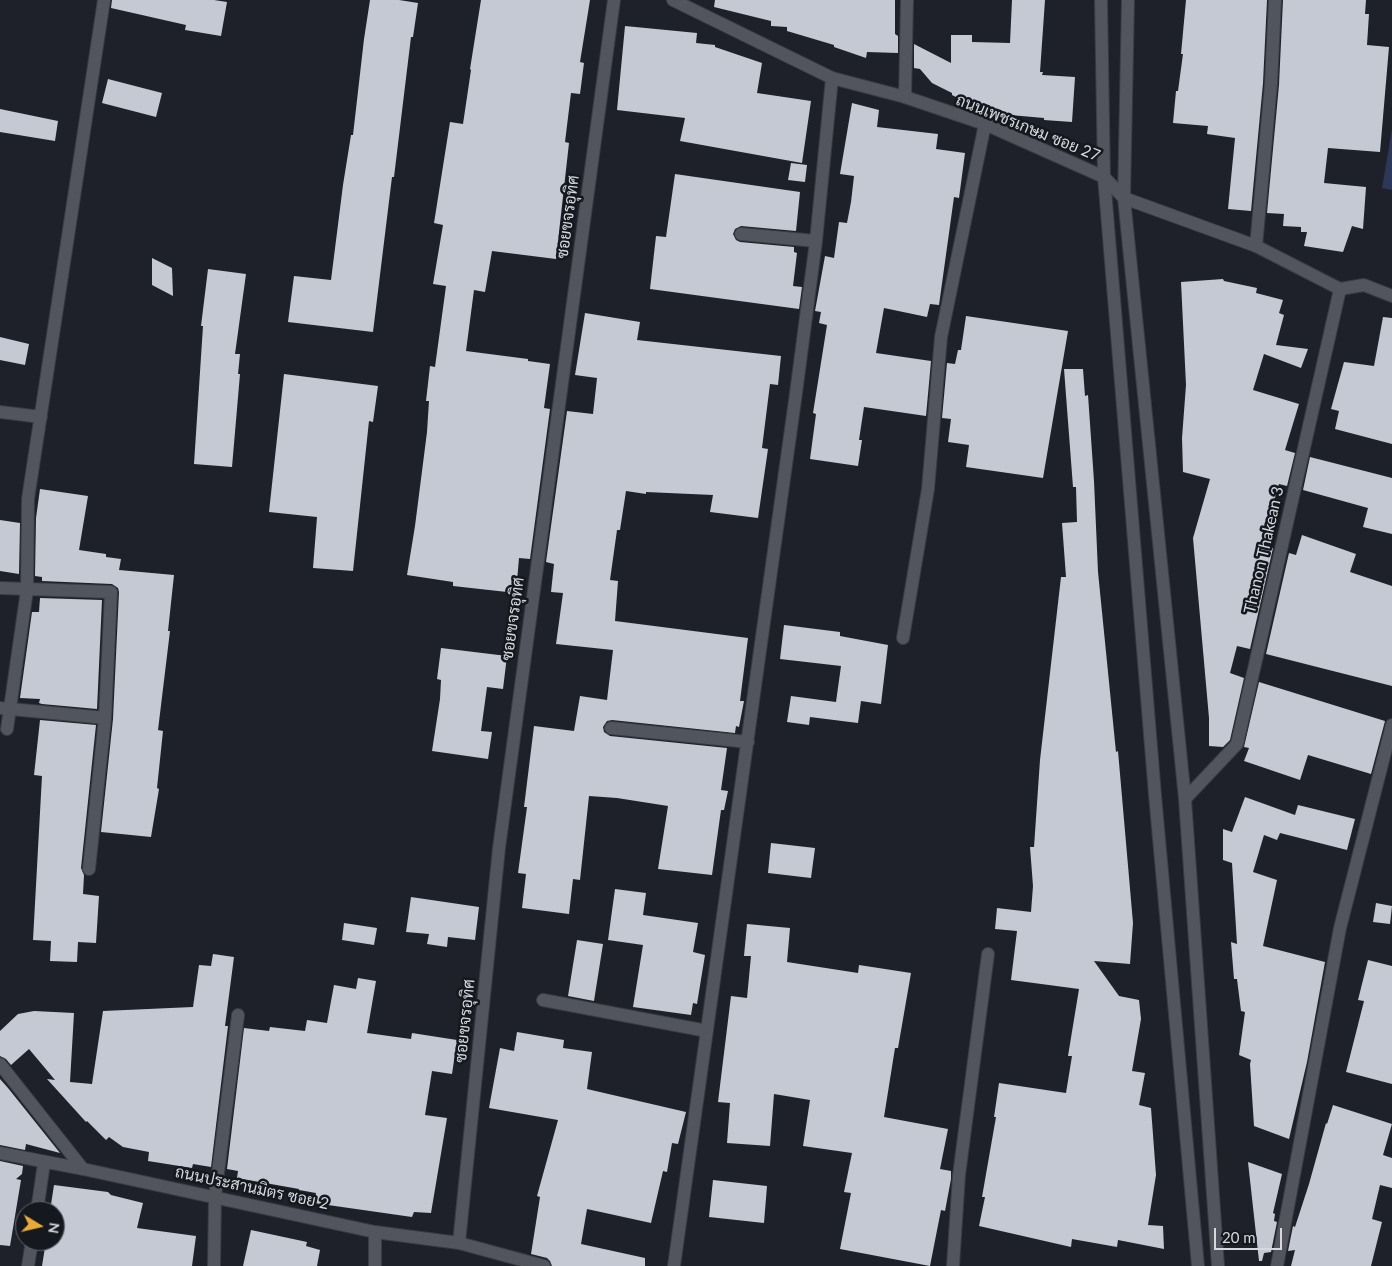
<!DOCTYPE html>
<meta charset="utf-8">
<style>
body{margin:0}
#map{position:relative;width:1392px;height:1266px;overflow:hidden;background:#1e2129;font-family:Lato,sans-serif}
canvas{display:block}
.north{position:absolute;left:15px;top:1201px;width:50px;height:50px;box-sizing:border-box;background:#15181f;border:1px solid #62656b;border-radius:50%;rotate:99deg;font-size:14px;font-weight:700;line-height:20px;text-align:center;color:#d6d8de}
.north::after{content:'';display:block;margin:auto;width:18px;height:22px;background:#e9ab38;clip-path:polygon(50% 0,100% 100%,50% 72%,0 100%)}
.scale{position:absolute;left:1214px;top:1228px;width:68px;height:22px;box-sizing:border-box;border:2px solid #d6d8de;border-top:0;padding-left:6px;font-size:15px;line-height:18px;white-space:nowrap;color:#d6d8de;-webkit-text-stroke:4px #15181f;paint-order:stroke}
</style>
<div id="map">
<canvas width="1392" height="1266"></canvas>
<div class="north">N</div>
<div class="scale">20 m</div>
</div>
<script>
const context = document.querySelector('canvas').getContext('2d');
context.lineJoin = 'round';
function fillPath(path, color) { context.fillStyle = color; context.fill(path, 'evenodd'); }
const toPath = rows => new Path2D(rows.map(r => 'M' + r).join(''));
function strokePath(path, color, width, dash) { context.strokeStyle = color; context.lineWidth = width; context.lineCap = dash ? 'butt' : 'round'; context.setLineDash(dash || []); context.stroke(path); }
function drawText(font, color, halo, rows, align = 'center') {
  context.font = font + ' Lato,Sarabun,sans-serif'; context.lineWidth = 5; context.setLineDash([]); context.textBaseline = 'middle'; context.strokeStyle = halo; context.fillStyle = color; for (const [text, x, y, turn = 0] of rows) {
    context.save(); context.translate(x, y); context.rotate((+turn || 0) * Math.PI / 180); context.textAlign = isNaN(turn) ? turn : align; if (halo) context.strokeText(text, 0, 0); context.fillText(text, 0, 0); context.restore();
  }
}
const green = toPath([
 [1392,129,1392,190,1382,188]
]);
const building = toPath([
 [112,0,214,0,227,2,221,36,185,30,186,25,111,8],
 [370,0,399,0,418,3,413,37,411,37,394,177,392,177,373,332,288,322,294,276,331,280,343,185,351,135,353,135,364,39],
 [481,0,590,0,580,62,584,63,580,94,571,93,565,142,569,143,556,259,492,251,485,292,474,290,466,351,528,359,528,361,550,364,544,408,550,409,530,559,519,558,516,593,453,586,453,582,407,575,415,526,427,432,429,401,426,401,430,366,435,367,446,286,433,284,443,225,434,223,450,122,463,124,471,70,470,69],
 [715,0,895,0,895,34,898,36,898,53,867,52,866,58,834,47,834,45,787,31,787,27,771,26,771,21,714,7],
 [1012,0,1045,0,1040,72,1043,72,1042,75,1075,77,1072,122,1044,120,1044,118,988,113,952,95,952,93,932,83,920,69,914,68,914,44,951,63,951,35,972,35,972,42,1010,43],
 [1186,0,1267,0,1263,83,1251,211,1228,209,1235,138,1207,134,1208,126,1173,123,1176,91,1178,91,1183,54,1181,54],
 [1283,0,1366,0,1365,14,1369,14,1367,45,1389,47,1380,152,1328,148,1324,183,1366,187,1363,229,1352,226,1343,252,1304,246,1307,232,1301,232,1301,227,1283,226,1284,214,1267,213,1279,85],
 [625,26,697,33,696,43,715,45,715,47,762,63,757,93,811,101,802,163,680,141,685,118,617,110],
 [108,79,162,93,156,117,102,103],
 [852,103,879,110,877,127,938,134,936,149,965,153,959,198,954,197,939,305,930,304,927,317,884,308,876,353,931,361,926,416,864,407,859,440,862,440,858,466,810,459,816,414,813,413,827,325,819,323,821,312,815,311,825,256,834,258,839,222,847,223,851,202,854,176,840,174],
 [0,109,58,121,55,141,0,132],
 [791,163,807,165,805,182,788,180],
 [675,174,800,192,796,231,741,226,735,229,733,234,736,240,740,242,794,247,794,252,797,253,793,286,802,287,799,309,650,289,656,236,666,237],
 [152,258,172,268,173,296,152,285],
 [208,269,246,274,235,354,240,354,238,374,240,374,232,467,194,464,203,326,201,326],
 [1223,279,1224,281,1257,288,1256,293,1283,300,1279,313,1284,315,1276,345,1308,349,1301,368,1264,354,1253,390,1299,404,1285,450,1295,453,1287,486,1279,484,1261,545,1273,548,1250,649,1237,646,1230,673,1244,678,1230,740,1223,747,1209,746,1209,718,1193,538,1210,479,1183,472,1182,438,1186,385,1181,282],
 [585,313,640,322,637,340,781,356,778,385,770,384,762,448,768,449,758,518,710,512,713,495,646,492,646,494,626,491,620,530,617,530,610,580,618,581,615,621,748,638,740,701,744,701,739,727,736,726,735,733,612,720,607,721,603,727,604,732,610,736,727,748,721,790,728,791,724,810,721,810,712,875,658,869,668,806,617,798,589,796,580,880,573,879,569,914,522,908,526,874,518,873,527,807,524,807,534,726,574,731,580,696,607,700,613,650,556,644,563,593,551,592,554,564,546,562,567,411,593,414,597,378,575,375],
 [966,316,1068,331,1043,478,966,467,969,445,948,442,951,419,942,418,947,363,955,364,958,350,961,350],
 [1383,317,1392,318,1392,444,1335,429,1339,411,1331,409,1344,362,1374,366],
 [0,337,29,344,25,365,0,360],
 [1064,369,1083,369,1085,396,1088,395,1094,481,1098,572,1116,752,1118,751,1133,923,1130,964,1094,961,1119,996,1139,1000,1141,1019,1132,1071,1145,1073,1139,1105,1151,1108,1156,1175,1148,1225,1163,1226,1164,1249,1118,1240,1117,1247,1072,1239,1071,1247,979,1226,985,1197,982,1197,996,1117,994,1117,999,1083,1066,1093,1072,1056,1068,1056,1079,989,1011,980,1017,931,995,929,997,908,1031,912,1033,886,1030,847,1034,847,1040,760,1061,577,1066,577,1062,523,1077,522,1076,487,1073,487],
 [284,374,378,386,373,422,369,421,353,571,313,568,317,517,269,512],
 [1310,457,1392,478,1392,534,1363,527,1368,508,1303,490],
 [40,489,88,496,79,550,106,554,106,557,121,559,119,570,174,575,168,631,170,631,158,730,163,731,157,788,159,789,151,837,101,832,113,719,119,592,118,588,112,584,42,581,42,577,35,576,36,518],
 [0,520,20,523,19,574,0,571],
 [1302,535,1356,554,1350,572,1392,586,1392,686,1266,654,1289,553,1296,555],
 [40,598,102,600,97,709,42,704,39,703,40,699,20,698,32,612,39,612],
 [784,625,840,632,840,636,888,645,881,704,861,701,858,723,810,717,809,725,787,722,791,696,836,702,841,666,780,659],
 [441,648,507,656,503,689,487,687,481,731,492,732,488,759,432,751,440,699,441,680,437,679],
 [1259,682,1385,721,1371,774,1308,755,1300,780,1244,761,1249,748,1244,747],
 [40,720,96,725,81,868,84,875,83,894,99,896,96,943,78,942,77,962,50,961,51,941,33,940,42,776,34,775],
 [1245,797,1295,815,1298,805,1355,819,1347,850,1280,833,1277,840,1264,835,1253,872,1277,880,1263,946,1325,962,1307,1062,1289,1139,1254,1126,1250,1064,1251,1060,1239,1055,1245,1012,1241,1011,1237,979,1234,979,1231,942,1237,944,1232,863,1223,860,1223,829,1232,832],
 [771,843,815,848,811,878,768,873],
 [615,889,646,893,643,915,698,923,693,952,705,955,697,1004,693,1003,691,1015,633,1007,643,945,608,940],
 [411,897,479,907,475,940,448,937,447,947,427,944,429,934,406,932],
 [1376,903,1392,906,1390,924,1373,922],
 [344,923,377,928,374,945,342,940],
 [747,924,790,928,787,962,858,973,859,965,911,973,898,1048,895,1048,884,1117,948,1129,940,1169,951,1171,951,1179,945,1211,941,1210,930,1266,840,1249,851,1193,844,1192,852,1153,803,1146,810,1100,774,1094,770,1146,727,1143,730,1103,718,1102,731,996,747,998,751,956,744,956],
 [577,940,603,944,594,1001,568,996],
 [213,954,234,957,225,1026,228,1026,211,1167,193,1164,192,1168,148,1161,149,1152,123,1147,109,1137,106,1140,87,1121,86,1122,47,1079,55,1080,29,1049,11,1065,6,1059,0,1056,0,1031,18,1014,34,1011,74,1013,70,1082,92,1084,103,1011,193,1007,199,965,211,966],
 [1368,960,1392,966,1392,1084,1346,1072,1364,1001,1358,1000],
 [358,978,376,981,367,1033,411,1039,412,1033,457,1040,452,1074,432,1071,425,1115,447,1118,431,1213,414,1212,412,1217,314,1203,316,1193,299,1190,299,1189,237,1178,238,1171,227,1169,244,1028,269,1031,270,1027,305,1031,307,1020,327,1023,334,985,356,989],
 [517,1032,564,1040,563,1048,592,1052,587,1089,686,1112,678,1144,672,1143,667,1172,663,1171,651,1223,587,1209,581,1244,645,1258,645,1266,552,1266,550,1261,547,1258,531,1254,540,1197,537,1196,558,1120,489,1108,500,1048,514,1051],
 [0,1079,8,1088,60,1153,26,1144,25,1150,0,1145],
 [1333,1105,1392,1124,1383,1155,1392,1158,1392,1188,1380,1185,1372,1219,1382,1222,1371,1266,1291,1266,1295,1250,1288,1251,1293,1226,1295,1227,1309,1184,1326,1123,1327,1124],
 [0,1161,23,1166,22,1174,16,1179,21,1180,10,1246,0,1245],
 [1248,1162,1282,1174,1273,1213,1275,1214,1274,1221,1277,1222,1271,1252,1264,1253,1262,1261,1259,1261],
 [713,1180,767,1186,764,1223,709,1217],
 [54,1185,108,1192,111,1195,143,1203,137,1228,196,1236,192,1266,42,1266,46,1241,55,1241,55,1211,50,1211],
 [251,1230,307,1242,306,1246,320,1250,317,1266,243,1266]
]);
const lane = toPath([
 [0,412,41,417],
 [0,588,111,592,105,718,89,869],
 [0,708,105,718],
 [611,728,748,742],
 [7,729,27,590,28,499,104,0],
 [1185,799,1237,744,1340,289],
 [543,1000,707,1031],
 [0,1153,83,1169],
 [37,1211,44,1163],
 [28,1266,32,1241],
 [214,1266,215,1196,238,1015],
 [375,1266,375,1232],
 [674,1266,796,393,816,241,832,78],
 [953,1266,959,1175,988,954]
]);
const street = toPath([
 [905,97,907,0],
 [741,234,816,241],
 [1256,246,1271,84,1275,0],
 [903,638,928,489,941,337,985,124],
 [0,1064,83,1169,375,1232,459,1243,544,1266],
 [459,1243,499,848,614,0],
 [1277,1266,1340,928,1392,725]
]);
const secondary = toPath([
 [673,0,832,78,905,97,985,124,1104,177,1124,198,1256,246,1340,289,1364,285,1392,296],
 [1101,0,1104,177,1155,795,1198,1266],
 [1128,0,1124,198,1185,799,1218,1266]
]);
const streetNames = [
 ["ถนนเพชรเกษม ซอย 27",1028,128,22],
 ["ซอยขจรอุทิศ",568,217,-82],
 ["Thanon Thakean 3",1264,550,-77],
 ["ซอยขจรอุทิศ",513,619,-82],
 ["ซอยขจรอุทิศ",465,1021,-84],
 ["ถนนประสานมิตร ซอย 2",252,1188,12]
];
fillPath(green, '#2d3859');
fillPath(building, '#c5c9d4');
strokePath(lane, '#393c43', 14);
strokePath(street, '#393c43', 14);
strokePath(secondary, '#393c43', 14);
strokePath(lane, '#52555e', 12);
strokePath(street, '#52555e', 12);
strokePath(secondary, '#52555e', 12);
drawText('16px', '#d6d8de', '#15181f', streetNames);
</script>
